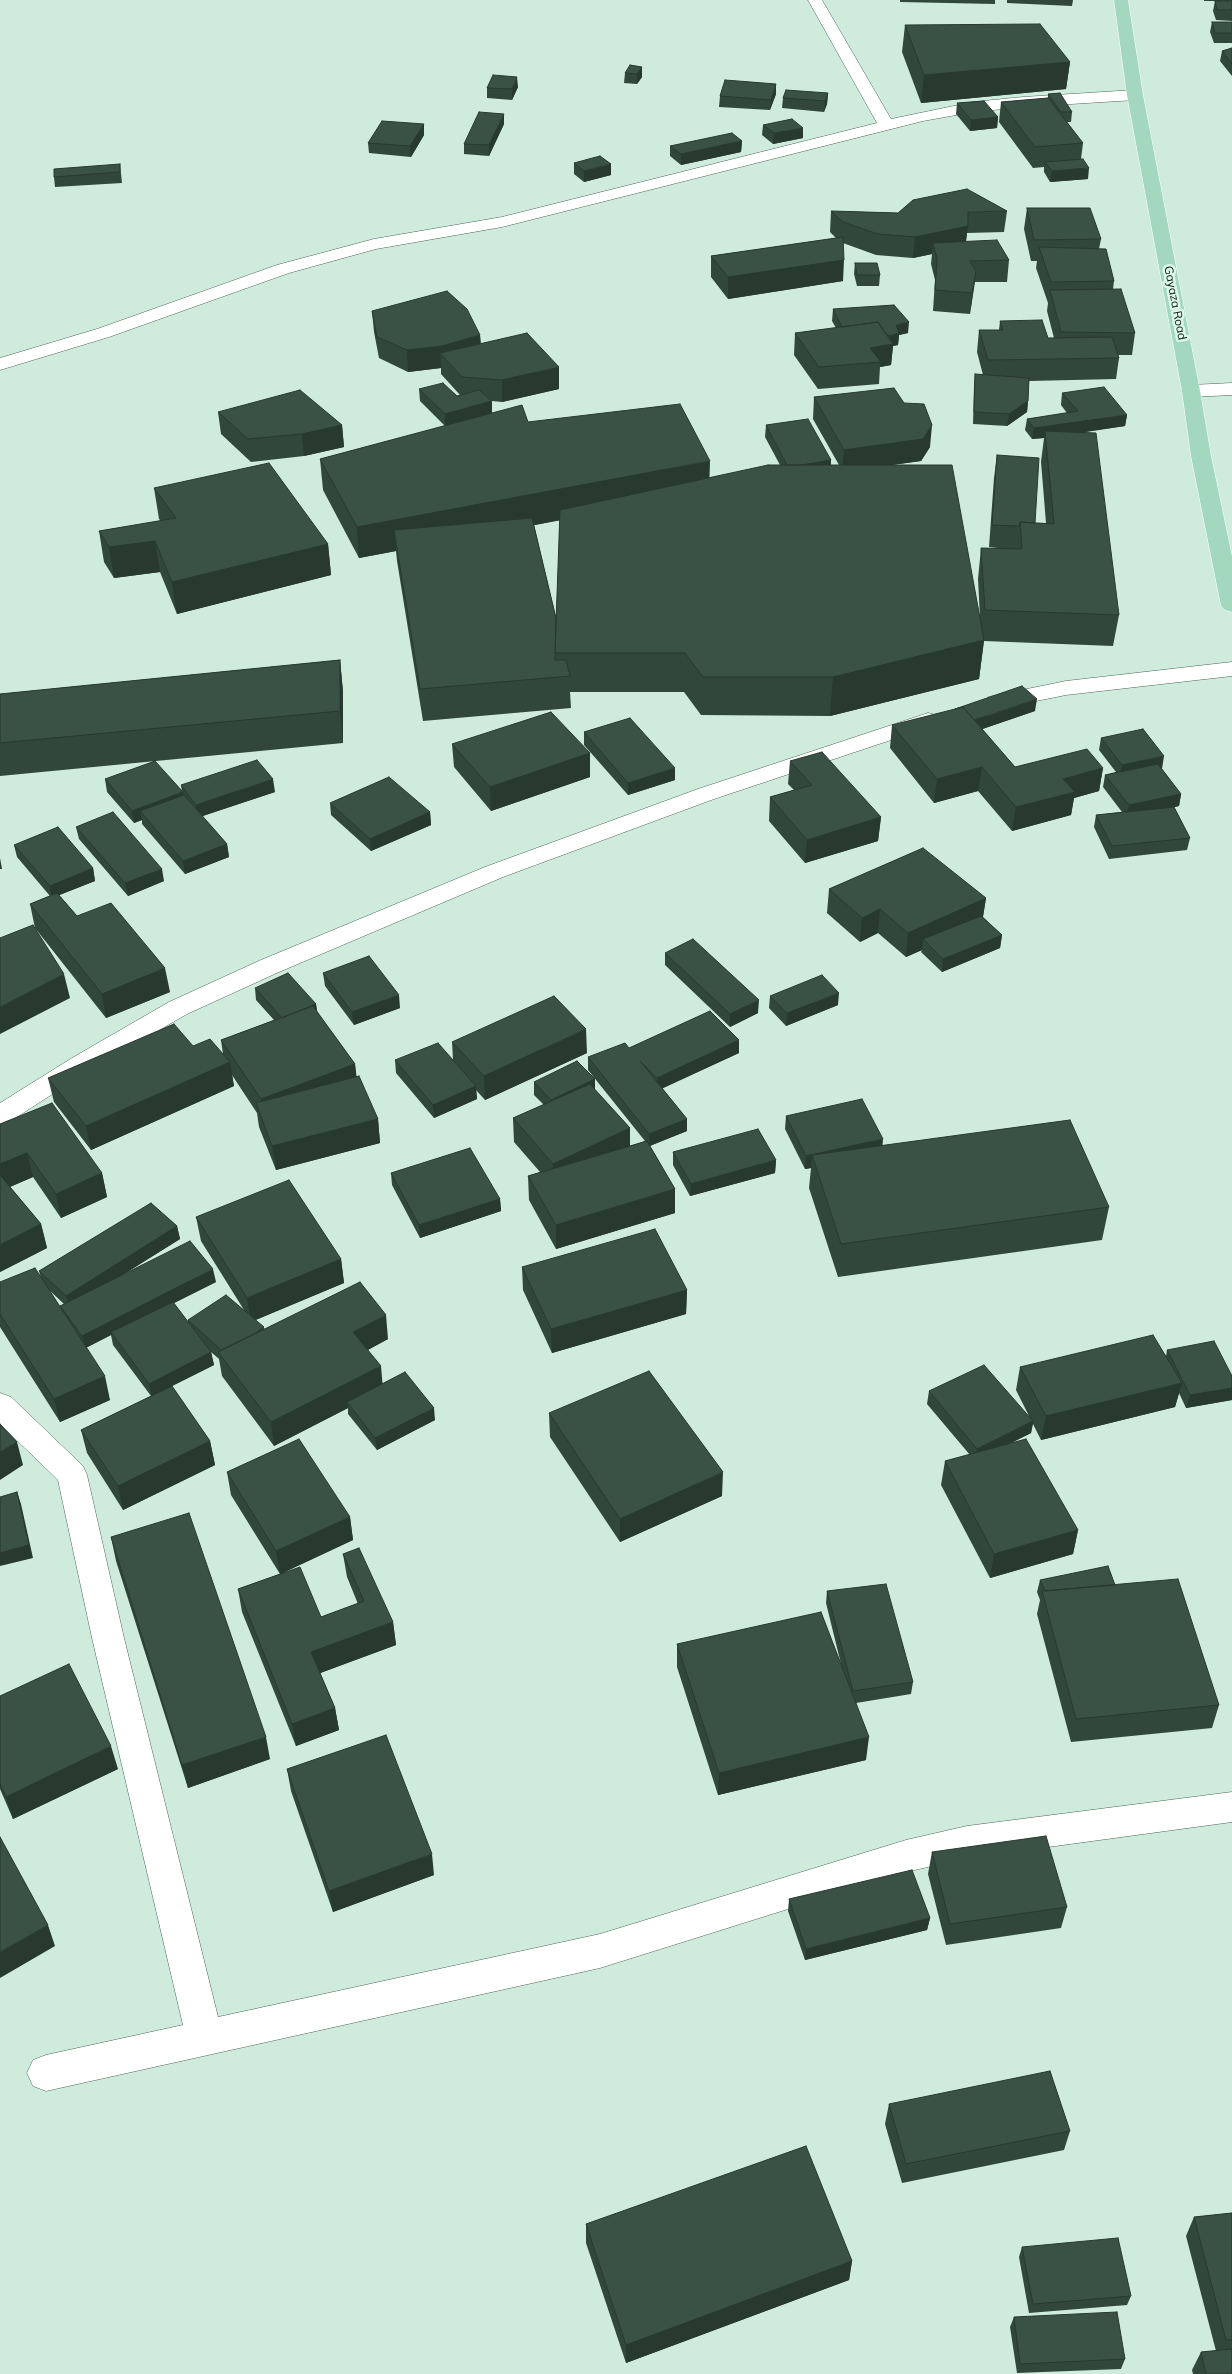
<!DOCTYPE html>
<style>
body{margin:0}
canvas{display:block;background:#ceebdb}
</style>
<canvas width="1232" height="2374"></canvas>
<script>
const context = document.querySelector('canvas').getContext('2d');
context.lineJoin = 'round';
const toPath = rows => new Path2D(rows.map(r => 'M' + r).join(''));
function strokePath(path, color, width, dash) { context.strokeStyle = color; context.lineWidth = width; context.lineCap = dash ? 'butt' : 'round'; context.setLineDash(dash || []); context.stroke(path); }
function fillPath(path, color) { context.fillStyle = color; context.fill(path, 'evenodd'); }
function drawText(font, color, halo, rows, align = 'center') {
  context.font = font + ' Mulish,sans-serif'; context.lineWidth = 5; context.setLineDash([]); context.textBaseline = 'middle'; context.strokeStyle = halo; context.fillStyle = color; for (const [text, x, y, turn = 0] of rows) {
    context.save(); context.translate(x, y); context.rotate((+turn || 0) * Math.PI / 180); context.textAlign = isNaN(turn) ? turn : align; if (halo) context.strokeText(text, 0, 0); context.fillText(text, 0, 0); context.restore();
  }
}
const minor = toPath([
 [808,0,822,0,891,119,973,102,1023,97,1135,90,1143,95,1135,100,1023,107,973,112,923,121,502,227,376,249,289,273,109,337,0,370,0,358,97,329,277,265,374,239,502,217,877,123,808,0],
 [1232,383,1232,395,1191,397,1184,395,1182,391,1184,387,1191,385,1232,383],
 [1232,662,1232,676,1066,695,996,709,988,707,985,702,988,697,1066,681,1232,662],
 [928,713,936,715,939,720,936,725,714,799,503,877,279,972,187,1014,90,1070,9,1122,0,1124,0,1103,72,1058,169,1002,261,960,485,867,698,789,928,713],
 [0,1393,11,1397,83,1466,87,1475,124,1638,218,2017,600,1934,906,1840,967,1826,1232,1792,1232,1822,967,1858,906,1872,600,1968,46,2091,33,2086,27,2073,33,2060,46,2055,183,2025,92,1638,58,1480,0,1424,0,1393]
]);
const major = toPath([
 [1114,0,1128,0,1143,95,1200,391,1211,456,1232,556,1232,612,1225,610,1221,606,1191,456,1182,391,1127,95,1114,0]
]);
const wall = toPath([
 [900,0,995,0,995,4,900,2],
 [1007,0,1073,0,1072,6,1007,3],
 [1204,0,1232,0,1232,21,1216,20,1213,11,1215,1,1204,1],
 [1212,22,1232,22,1232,43,1214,43,1210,32],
 [905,25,1070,62,1066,89,921,103,902,52],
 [1232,48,1232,76,1220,61,1222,51],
 [642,67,642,77,637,84,624,83,625,73],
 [518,87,512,100,487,98,487,88],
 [828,93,827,104,824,112,782,108,783,98],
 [776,94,770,110,719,107,720,96],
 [1048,94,1072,112,1071,122,1067,122,1083,143,1081,159,1088,179,1050,182,1044,172,1044,167,1033,168,999,122,1001,102,1048,98],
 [957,103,998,117,997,128,970,131,956,114],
 [424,124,424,135,411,157,369,153,368,143],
 [504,124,489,156,464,154,464,144],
 [763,125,803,138,773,144,762,135],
 [742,141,741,152,681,165,670,156,670,146],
 [574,163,611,175,584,182,574,174],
 [120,164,122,183,55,187,54,177],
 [1027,208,1101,239,1099,249,1114,281,1113,289,1135,333,1132,355,1118,355,1119,358,1116,379,1029,381,1028,401,1027,412,1007,426,973,424,974,386,975,374,983,375,977,352,979,330,999,330,1000,321,1048,338,1054,338,1047,311,1048,303,1036,268,1037,261,1031,261,1024,229],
 [831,211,898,213,1007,211,1004,232,967,233,966,242,1009,260,1007,282,975,282,970,314,933,311,935,280,931,264,932,254,913,258,876,255,843,243,843,281,728,299,711,277,711,256,836,238,830,232],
 [855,263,880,275,879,286,857,286,854,274],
 [833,309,908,333,899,335,898,345,893,346,891,365,880,367,879,384,818,389,794,355,795,333,836,328,832,321],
 [372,311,480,335,481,344,559,389,502,402,492,401,492,413,528,422,709,478,780,465,765,437,766,425,831,460,831,465,839,465,813,419,814,397,930,447,921,461,891,465,980,618,978,579,981,548,1006,549,989,547,994,478,997,455,1035,523,1046,523,1041,462,1044,438,1032,439,1025,430,1027,419,1067,413,1061,405,1062,393,1127,415,1125,426,1080,433,1119,615,1113,646,984,641,979,679,830,716,701,715,684,692,570,692,571,708,423,721,397,561,396,551,359,558,323,490,320,459,445,426,420,401,419,389,457,396,460,395,441,374,441,368,408,372,379,358,374,332],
 [560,520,556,618,534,525],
 [218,412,342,425,344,447,304,456,251,462,221,434],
 [154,488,328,544,331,575,177,614,160,572,114,578,104,562,99,531,161,521,159,519],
 [340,660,343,692,343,743,0,776,0,694],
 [1035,711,982,729,1015,767,1103,768,1099,791,1074,798,1071,815,1012,831,978,791,934,803,890,748,892,725],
 [584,732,675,780,628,795,584,745],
 [1101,738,1162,769,1181,794,1179,806,1174,807,1190,838,1187,850,1109,859,1094,827,1096,815,1122,812,1103,787,1105,775,1116,772,1099,750],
 [452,744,590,753,590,777,491,811,454,767],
 [790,761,881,817,878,841,805,863,769,821,770,797,794,790,788,784],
 [105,779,182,792,181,785,275,792,202,816,227,844,229,857,185,874,142,824,142,820,134,823,107,792],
 [330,803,430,812,431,825,371,851,331,815],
 [76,827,164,881,128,896,79,839],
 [14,845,93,868,95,881,59,895,77,916,170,992,106,1018,35,928,30,904,50,896,17,857],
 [829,889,986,898,983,917,1002,935,1000,948,942,972,921,952,922,950,906,957,878,933,860,942,827,913],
 [665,953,758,1013,730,1027,665,965],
 [323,973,400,1008,354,1025,325,986],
 [255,988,316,1004,317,1012,355,1064,356,1077,378,1119,380,1143,276,1170,259,1127,257,1113,232,1075,234,1086,91,1150,54,1102,48,1078,193,1046,223,1054,221,1040,274,1020,256,1000],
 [770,996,838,1005,786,1026,769,1008],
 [739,1040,739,1053,662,1088,687,1119,687,1131,650,1146,675,1189,675,1213,556,1249,529,1200,528,1176,540,1172,514,1142,513,1118,544,1105,534,1095,534,1082,595,1079,595,1090,630,1128,630,1146,645,1141,588,1070,588,1057,629,1048],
 [452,1042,587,1053,485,1100,476,1090,477,1099,434,1118,396,1073,395,1060,453,1060],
 [786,1116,883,1146,1109,1207,1102,1240,838,1277,809,1188,811,1168,805,1169,785,1129],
 [0,1124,102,1173,107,1197,61,1218,33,1177,10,1187,41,1224,47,1248,0,1272],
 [673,1152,776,1160,775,1173,690,1196,673,1165],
 [391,1173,500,1199,501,1211,420,1238,392,1185],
 [196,1217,341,1259,344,1283,255,1320,265,1329,388,1339,368,1350,383,1384,435,1420,377,1450,348,1414,348,1408,274,1446,222,1376,219,1359,211,1352,214,1365,172,1386,210,1441,215,1465,123,1510,87,1453,81,1430,151,1396,113,1345,111,1335,86,1348,110,1400,60,1422,0,1327,0,1282,41,1278,39,1271,177,1226,180,1239,118,1278,216,1282,174,1303,188,1322,188,1320,244,1310,201,1241],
 [48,1289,64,1304,60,1307],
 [522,1267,687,1290,686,1314,552,1353,523,1290],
 [1167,1350,1232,1376,1232,1400,1186,1408,1179,1393,1175,1407,1041,1440,1033,1424,1031,1433,1009,1444,1078,1530,1073,1554,990,1578,941,1485,945,1461,970,1455,927,1404,929,1391,1029,1416,1016,1390,1020,1367,1166,1356],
 [549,1413,722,1496,620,1542,550,1437],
 [227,1472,350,1517,353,1540,285,1572,321,1617,358,1604,347,1577,343,1554,393,1622,396,1645,320,1673,335,1708,339,1730,296,1746,242,1612,238,1589,280,1574,231,1495],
 [111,1537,270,1759,188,1788,116,1561],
 [1040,1580,1115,1585,1219,1705,1212,1728,1071,1742,1037,1614,1040,1600,1037,1592],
 [827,1591,913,1682,911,1694,856,1703,866,1760,718,1795,677,1667,677,1644,842,1668,826,1603],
 [0,1696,118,1769,13,1819,0,1789],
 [287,1769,434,1875,333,1912,291,1791],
 [932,1852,1067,1907,1061,1928,946,1945,928,1874],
 [789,1899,930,1918,927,1930,805,1960,788,1911],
 [889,2104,1070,2131,1064,2150,902,2183,885,2124],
 [1232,2213,1232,2374,1193,2374,1192,2370,1201,2352,1216,2351,1186,2236,1194,2217],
 [586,2224,852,2261,849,2280,626,2363,586,2243],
 [1022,2247,1131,2296,1127,2305,1029,2313,1019,2257],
 [1014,2317,1125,2359,1121,2369,1017,2373,1010,2327]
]);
const shadedWall = toPath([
 [1070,62,1066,89,921,103,924,75],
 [642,67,642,77,637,84,637,74],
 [517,77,518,87,512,100,512,89],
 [776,84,776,94,770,110,771,100],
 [828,93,827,104,824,112,825,101],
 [504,114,504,124,489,156,489,145],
 [998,117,997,128,970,131,971,120],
 [424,124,424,135,411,157,410,146],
 [803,128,803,138,773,144,774,133],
 [742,141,741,152,681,165,681,154],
 [611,164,611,175,584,182,584,171],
 [1089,168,1088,179,1050,182,1052,171],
 [968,226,965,247,933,243,932,254,913,258,915,237],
 [844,260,843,281,728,299,728,277],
 [976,271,973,293,970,314,972,293],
 [909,322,908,333,899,335,898,345,893,346,891,365,880,367,881,362,870,348,890,344,890,336,896,325],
 [480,335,481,357,440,353,441,368,408,372,407,350],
 [559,367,559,389,502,402,502,380],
 [492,401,492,413,445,426,445,414],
 [1028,401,1027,412,1007,426,1009,414],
 [1127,415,1125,426,1046,437,1045,431,1044,438,1032,439,1034,428],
 [342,425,344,447,304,456,302,434],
 [932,425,930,447,921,461,842,472,844,450],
 [831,460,830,472,789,467],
 [710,461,709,492,398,551,394,530,396,551,359,558,357,527],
 [155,541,160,572,114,578,109,547],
 [328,544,331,575,177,614,172,582],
 [984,640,979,679,830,716,833,677],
 [340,660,343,692,343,743,340,711],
 [1037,699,1035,711,968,734,969,722],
 [590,753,590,777,491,811,490,787],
 [1164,756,1162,769,1119,777,1122,765],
 [982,767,978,791,934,803,937,779],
 [675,768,675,780,628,795,628,783],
 [1103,768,1099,791,1074,798,1071,815,1012,831,1016,807,1063,779],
 [273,779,275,792,197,818,196,805],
 [183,792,185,805,140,811,142,820,134,823,132,811],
 [1181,794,1179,806,1126,817,1129,805],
 [430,812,431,825,371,851,370,839],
 [881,817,878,841,805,863,807,840],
 [227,844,229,857,185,874,183,861],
 [0,858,2,869,0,869],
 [93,868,95,881,52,898,50,886],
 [162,869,164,881,128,896,125,883],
 [986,898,982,922,923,939,922,950,906,957,908,933],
 [880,909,878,933,860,942,862,918],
 [1002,935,1000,948,942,972,943,959],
 [165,968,170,992,106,1018,102,994],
 [64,974,70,998,0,1034,0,1007],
 [839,993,838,1005,786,1026,787,1013],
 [399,995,400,1008,354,1025,352,1012],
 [759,1000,758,1013,730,1027,730,1014],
 [316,1004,318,1017,284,1020],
 [586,1029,587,1053,485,1100,484,1076],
 [739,1040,739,1053,657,1091,657,1078],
 [230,1062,234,1086,91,1150,86,1126],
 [355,1064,358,1088,264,1123,261,1099],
 [595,1079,595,1092,551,1112,551,1100],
 [476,1086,477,1099,434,1118,433,1105],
 [378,1119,380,1143,276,1170,272,1146],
 [687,1119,687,1131,649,1146,649,1134],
 [630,1128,630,1152,554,1188,553,1164],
 [883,1139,882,1151,812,1155,811,1168,805,1169,806,1156],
 [27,1153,33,1177,0,1191,0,1164],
 [776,1160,775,1173,690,1196,691,1184],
 [102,1173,107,1197,61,1218,56,1194],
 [675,1189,675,1213,556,1249,556,1225],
 [500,1199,501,1211,420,1238,419,1225],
 [41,1224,47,1248,0,1272,0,1245],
 [177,1226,180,1239,69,1308,66,1296],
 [341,1259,344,1283,251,1322,247,1298],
 [213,1269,216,1282,112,1334,111,1332,111,1335,85,1348,82,1336],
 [687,1290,686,1314,552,1353,551,1329],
 [386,1315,388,1339,356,1356,353,1332],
 [211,1352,214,1365,152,1396,149,1384],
 [381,1366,383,1390,347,1402,348,1408,274,1446,271,1422],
 [105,1376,110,1400,60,1422,54,1399],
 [1182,1383,1175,1407,1041,1440,1046,1416],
 [1232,1388,1232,1400,1186,1408,1190,1395],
 [434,1408,435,1420,377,1450,375,1438],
 [1033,1421,1031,1433,975,1461,977,1449],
 [210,1441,215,1465,123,1510,118,1486],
 [17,1442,23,1465,0,1480,0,1452],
 [723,1472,722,1496,620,1542,620,1519],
 [17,1492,21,1504,33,1558,0,1566,0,1553],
 [350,1517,353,1540,280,1574,276,1551],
 [1078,1530,1073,1554,990,1578,994,1554],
 [393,1622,396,1645,315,1675,311,1652],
 [335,1708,339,1730,296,1746,292,1724],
 [266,1737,270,1759,188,1788,182,1765],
 [869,1737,866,1760,718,1795,719,1773],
 [111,1746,118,1769,13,1819,6,1797],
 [432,1854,434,1875,333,1912,329,1891],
 [930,1918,927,1930,805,1960,806,1949],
 [48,1925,55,1946,0,1978,0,1952],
 [852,2261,849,2280,626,2363,626,2345]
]);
const building = toPath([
 [1215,1,1232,1,1232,10,1217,10,1215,1],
 [1212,22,1232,22,1232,33,1215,33,1212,22],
 [1040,24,1070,62,924,75,905,25,1040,24],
 [1232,48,1232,64,1222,51,1232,48],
 [630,65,642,67,637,74,625,73,630,65],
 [493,75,517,77,512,89,487,88,493,75],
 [725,80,776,84,771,100,720,96,725,80],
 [786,90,828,93,825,101,783,98,786,90],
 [1060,93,1072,112,1061,112,1048,94,1060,93],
 [1048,98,1083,143,1035,147,1001,102,1048,98],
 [984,101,998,117,971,120,957,103,984,101],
 [479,112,504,114,489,145,464,144,479,112],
 [792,119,803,128,774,133,763,125,792,119],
 [382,121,424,124,410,146,368,143,382,121],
 [732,133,742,141,681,154,670,146,732,133],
 [600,156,611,164,584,171,574,163,600,156],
 [1083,159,1089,168,1052,171,1045,162,1083,159],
 [120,164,120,172,54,177,54,169,120,164],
 [967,189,1007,211,968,212,968,226,915,237,878,234,843,222,831,211,898,213,913,200,967,189],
 [1027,208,1090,208,1101,239,1034,240,1027,208],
 [843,237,844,260,728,277,711,256,843,237],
 [997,240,1009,260,970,261,976,271,972,293,935,290,937,258,933,243,997,240],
 [1039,247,1106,249,1114,281,1051,282,1039,247],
 [855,263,877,263,880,275,857,275,855,263],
 [1121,289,1135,333,1061,332,1050,290,1121,289],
 [447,291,467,309,480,335,442,346,407,350,377,337,372,311,447,291],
 [894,305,909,322,896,325,899,333,890,336,885,333,878,322,842,327,833,309,894,305],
 [1042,320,1048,338,1112,337,1119,358,988,360,979,330,1003,330,1000,321,1042,320],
 [878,322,893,344,870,348,881,362,819,367,795,333,878,322],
 [527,333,559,367,502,380,462,377,440,353,527,333],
 [975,374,1029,378,1028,401,1009,414,974,412,975,374],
 [443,383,457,396,479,390,492,401,445,414,419,389,443,383],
 [1104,387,1127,415,1034,428,1027,419,1078,411,1062,393,1104,387],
 [894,388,904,403,924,404,932,425,923,439,844,450,814,397,894,388],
 [300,390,342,425,302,434,248,439,218,412,300,390],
 [680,404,710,461,357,527,320,459,522,405,528,422,680,404],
 [808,419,831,460,802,465,787,465,766,425,808,419],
 [1045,431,1096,433,1119,615,985,610,981,548,1022,549,1020,522,1054,524,1045,431],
 [997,455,1039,458,1035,523,1020,522,1019,526,992,525,997,455],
 [269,463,328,544,172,582,155,541,109,547,99,531,176,518,154,488,269,463],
 [768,465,952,465,984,640,833,677,703,677,685,653,555,653,560,510,768,465],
 [532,518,556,618,555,660,566,660,570,676,420,689,394,530,532,518],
 [340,660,340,711,0,743,0,694,340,660],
 [1022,686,1037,699,974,720,963,707,955,709,1022,686],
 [963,707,1015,767,1087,749,1103,768,1063,779,1075,792,1016,807,982,767,937,779,892,725,963,707],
 [551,712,590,753,490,787,452,744,551,712],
 [630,718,675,768,628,783,584,732,630,718],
 [1143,729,1164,756,1122,765,1101,738,1143,729],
 [822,752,881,817,807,840,770,797,812,785,790,761,822,752],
 [257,760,273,779,196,805,181,785,257,760],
 [155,761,183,792,132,811,105,779,155,761],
 [1158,764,1181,794,1129,805,1105,775,1158,764],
 [389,777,430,812,370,839,330,803,389,777],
 [184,795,227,844,183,861,140,811,184,795],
 [1174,807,1190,838,1112,846,1096,815,1174,807],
 [113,812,162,869,125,883,76,827,113,812],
 [58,827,93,868,50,886,14,845,58,827],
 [923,848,986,898,908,933,880,909,862,918,829,889,923,848],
 [57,893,77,916,111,903,165,968,102,994,30,904,57,893],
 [981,916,1002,935,943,959,923,939,981,916],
 [33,925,64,974,0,1007,0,938,33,925],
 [693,939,759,1000,730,1014,665,953,693,939],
 [369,956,399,995,352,1012,323,973,369,956],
 [288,973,316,1004,282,1018,255,988,288,973],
 [822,975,839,993,787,1013,770,996,822,975],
 [554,996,586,1029,484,1076,452,1042,554,996],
 [313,1006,355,1064,261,1099,221,1040,313,1006],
 [710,1011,739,1040,657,1078,640,1061,687,1119,649,1134,588,1057,625,1043,629,1048,710,1011],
 [174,1024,193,1046,210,1039,230,1062,86,1126,48,1078,174,1024],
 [438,1043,476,1086,433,1105,395,1060,438,1043],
 [577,1061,595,1079,551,1100,534,1082,577,1061],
 [359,1076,378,1119,272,1146,256,1103,359,1076],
 [590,1084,630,1128,553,1164,513,1118,590,1084],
 [862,1099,883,1139,806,1156,786,1116,862,1099],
 [52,1103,102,1173,56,1194,27,1153,0,1164,0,1124,52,1103],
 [1070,1120,1109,1207,841,1244,812,1155,1070,1120],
 [758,1129,776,1160,691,1184,673,1152,758,1129],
 [647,1141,675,1189,556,1225,528,1176,647,1141],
 [470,1148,500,1199,419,1225,391,1173,470,1148],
 [0,1175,41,1224,0,1245,0,1175],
 [289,1180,341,1259,247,1298,196,1217,289,1180],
 [151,1203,177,1226,66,1296,39,1271,151,1203],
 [655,1229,687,1290,551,1329,522,1267,655,1229],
 [190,1241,213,1269,82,1336,60,1306,190,1241],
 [35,1268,105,1376,54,1399,0,1314,0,1282,35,1268],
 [360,1282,386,1315,353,1332,381,1366,271,1422,218,1352,360,1282],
 [226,1295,264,1327,254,1334,221,1350,188,1320,226,1295],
 [173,1302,211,1352,149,1384,111,1332,173,1302],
 [1153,1335,1182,1383,1046,1416,1020,1367,1153,1335],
 [1214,1341,1232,1376,1232,1388,1190,1395,1167,1350,1214,1341],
 [984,1365,1033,1421,977,1449,929,1391,984,1365],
 [649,1371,723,1472,620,1519,549,1413,649,1371],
 [405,1372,434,1408,375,1438,347,1402,405,1372],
 [172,1386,210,1441,118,1486,81,1430,172,1386],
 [0,1424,17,1442,0,1452,0,1424],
 [299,1439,350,1517,276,1551,227,1472,299,1439],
 [1026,1439,1078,1530,994,1554,945,1461,1026,1439],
 [17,1492,29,1545,0,1553,0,1497,17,1492],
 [189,1513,266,1737,182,1765,111,1537,189,1513],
 [359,1548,393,1622,311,1652,335,1708,292,1724,238,1589,300,1567,321,1617,364,1601,343,1554,359,1548],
 [1108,1566,1115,1585,1045,1591,1040,1580,1108,1566],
 [1178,1579,1219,1705,1076,1719,1042,1591,1178,1579],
 [886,1584,913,1682,853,1691,827,1591,886,1584],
 [821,1612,869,1737,719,1773,677,1644,821,1612],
 [69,1664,111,1746,6,1797,0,1784,0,1696,69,1664],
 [386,1735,432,1854,329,1891,287,1769,386,1735],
 [1046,1836,1067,1907,950,1924,932,1852,1046,1836],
 [0,1837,48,1925,0,1952,0,1837],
 [912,1870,930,1918,806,1949,789,1899,912,1870],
 [1050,2071,1070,2131,906,2164,889,2104,1050,2071],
 [806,2146,852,2261,626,2345,586,2224,806,2146],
 [1232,2213,1232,2340,1226,2340,1194,2217,1232,2213],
 [1118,2238,1131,2296,1033,2304,1022,2247,1118,2238],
 [1117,2312,1125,2359,1020,2364,1014,2317,1117,2312],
 [1232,2349,1232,2374,1206,2374,1201,2352,1232,2349]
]);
const farStreetnames = [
 ["Gayaza Road",1175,303,79]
];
strokePath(minor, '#4d6658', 1);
strokePath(major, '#fff', 1);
fillPath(minor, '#fff');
fillPath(major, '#a3d8bf');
fillPath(wall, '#31473b');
fillPath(shadedWall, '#283930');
fillPath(building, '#395245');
strokePath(building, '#283930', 1);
drawText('12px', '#0f1914', '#dbf8e8', farStreetnames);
</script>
